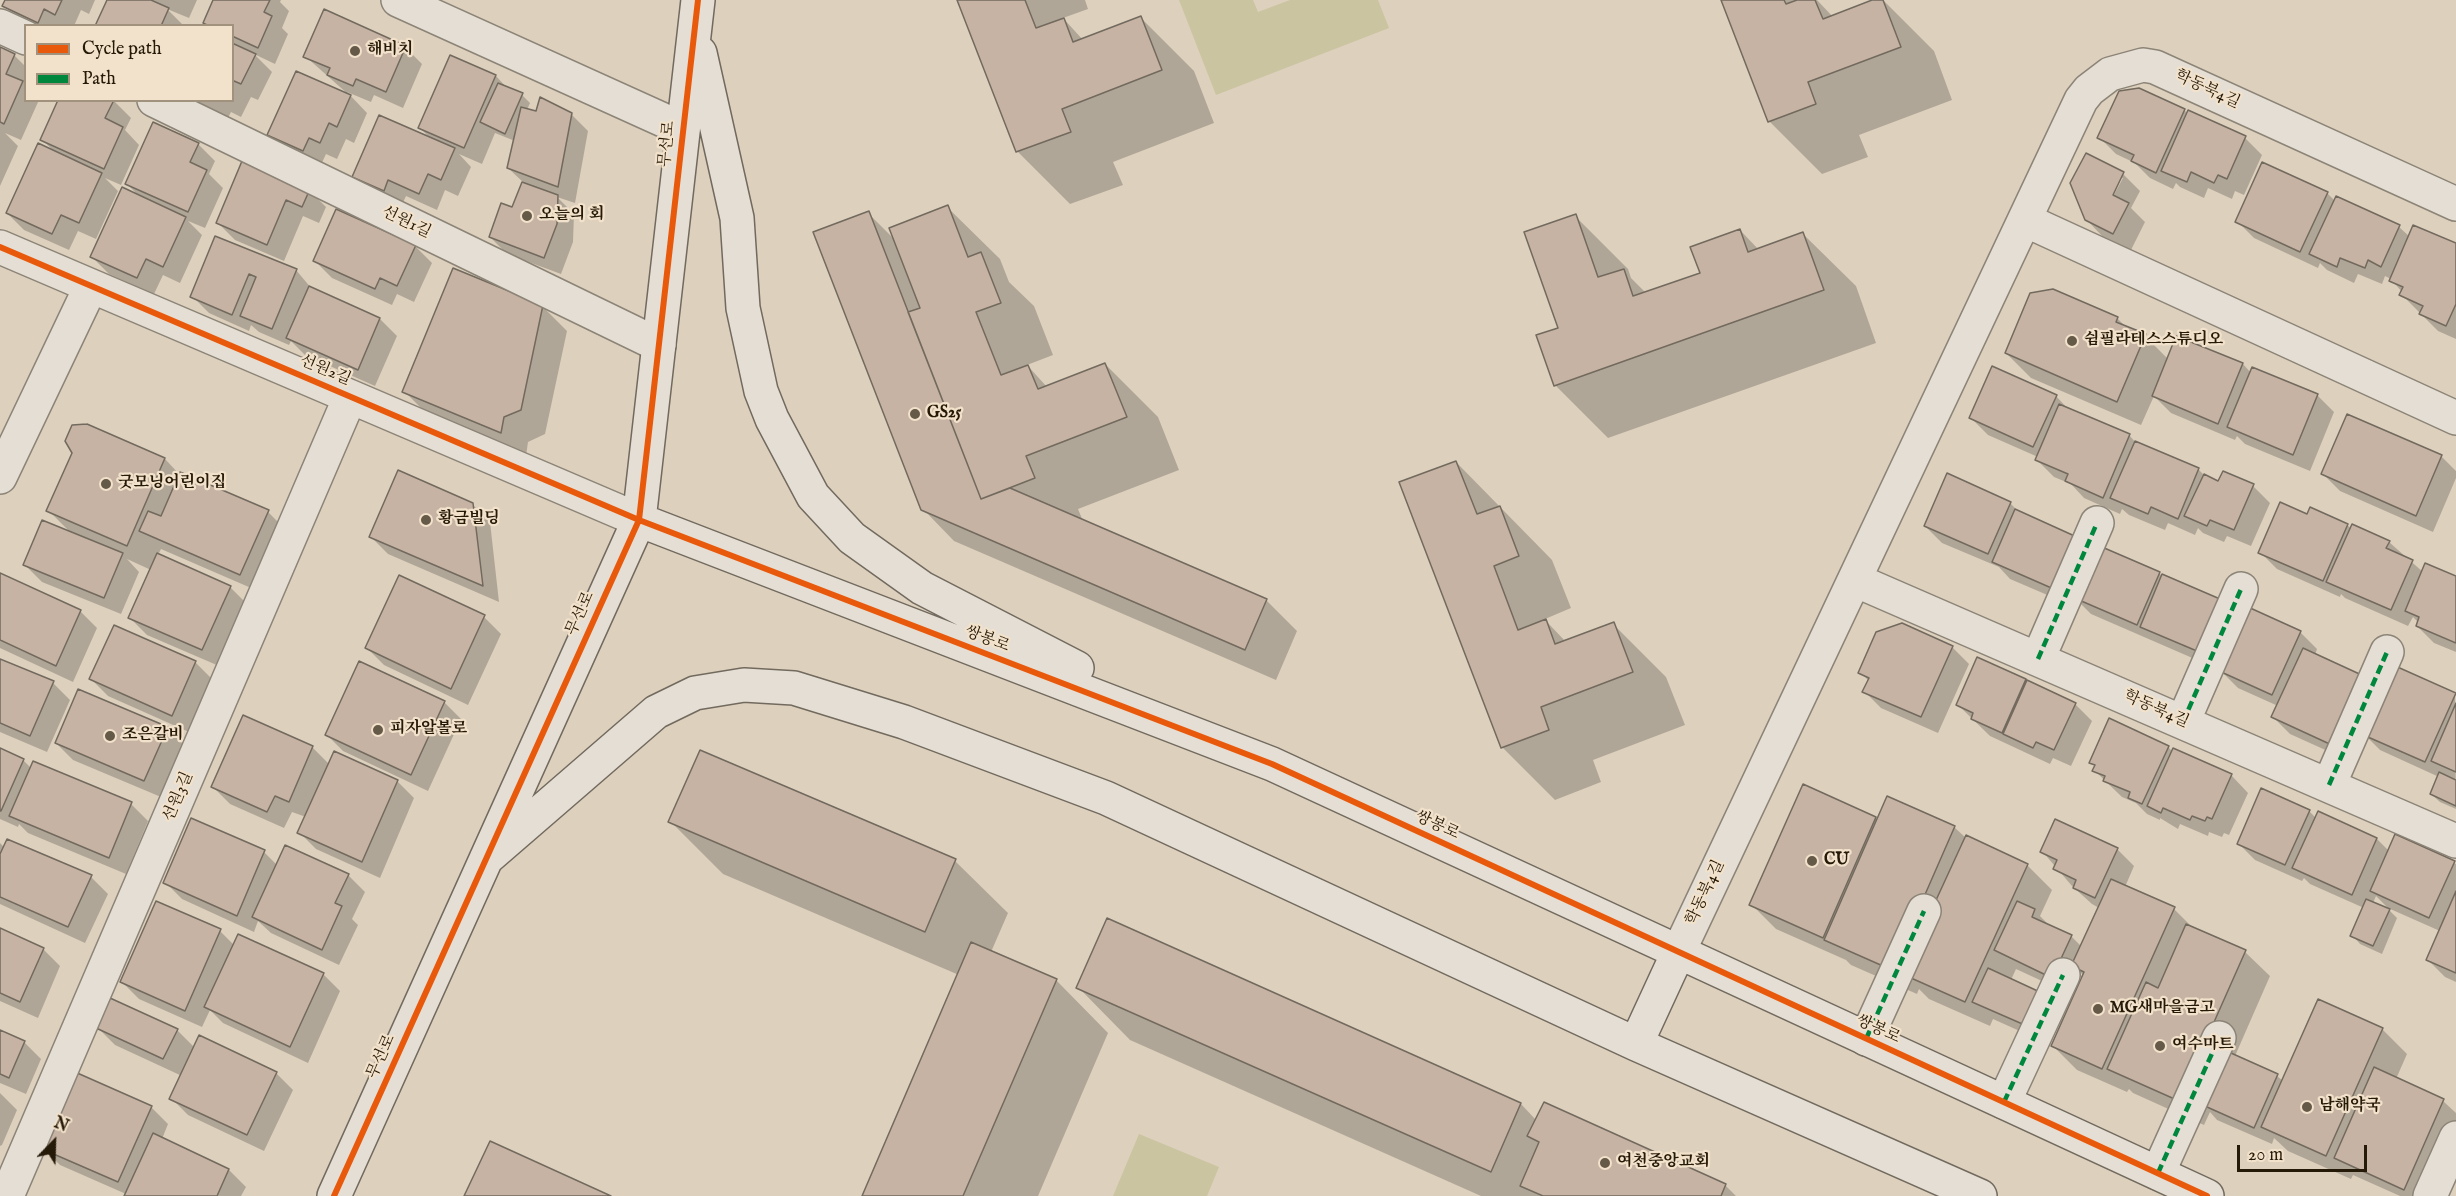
<!DOCTYPE html>
<meta charset="utf-8">
<style>
body{margin:0}
#map{position:relative;width:2456px;height:1196px;overflow:hidden;background:#ddd0bd;font-family:"IM FELL English",serif}
canvas{display:block}
.legend{position:absolute;left:24px;top:24px;width:210px;height:78px;box-sizing:border-box;background:#f2e2cb;border:2px solid #a0927d;margin:0;padding:8px 10px;list-style:none;font-size:18px;color:#251907}
.legend li{display:flex;align-items:center;gap:12px;height:30px}
.legend b{width:30px;border:2px solid #a0927d}
.north{position:absolute;left:24px;top:1112px;width:60px;height:60px;-webkit-text-stroke:4px #f2e2cb;paint-order:stroke;rotate:23deg;font-size:16px;font-weight:700;line-height:24px;text-align:center;color:#251907}
.north::after{content:'';display:block;margin:auto;width:21px;height:27px;background:#251907;clip-path:polygon(50% 0,100% 100%,50% 72%,0 100%)}
.scale{position:absolute;left:2237px;top:1145px;width:130px;height:27px;box-sizing:border-box;border:3px solid #251907;border-top:0;padding-left:8px;font-size:18px;line-height:21px;white-space:nowrap;color:#251907;-webkit-text-stroke:4px #f2e2cb;paint-order:stroke}
</style>
<div id="map">
<canvas width="2456" height="1196"></canvas>
<ul class="legend">
<li><b style="height:8px;background:#e8590c"></b>Cycle path</li>
<li><b style="height:8px;background:#00873e"></b>Path</li>
</ul>
<div class="north">N</div>
<div class="scale">20 m</div>
</div>
<script>
const context = document.querySelector('canvas').getContext('2d');
context.lineJoin = 'round';
function fillPath(path, color) { context.fillStyle = color; context.fill(path, 'evenodd'); }
const toPath = rows => new Path2D(rows.map(r => 'M' + r).join(''));
function strokePath(path, color, width, dash) { context.strokeStyle = color; context.lineWidth = width; context.lineCap = dash ? 'butt' : 'round'; context.setLineDash(dash || []); context.stroke(path); }
function drawText(font, color, halo, rows, align = 'center') {
  context.font = font + ' "IM FELL English","Noto Serif KR",serif'; context.lineWidth = 4.5; context.setLineDash([]); context.textBaseline = 'middle'; context.strokeStyle = halo; context.fillStyle = color; for (const [text, x, y, turn = 0] of rows) {
    context.save(); context.translate(x, y); context.rotate((+turn || 0) * Math.PI / 180); context.textAlign = isNaN(turn) ? turn : align; if (halo) context.strokeText(text, 0, 0); context.fillText(text, 0, 0); context.restore();
  }
}
const green = toPath([
 [1179,0,1253,0,1258,12,1290,0,1378,0,1389,28,1216,95],
 [1139,1134,1219,1167,1207,1196,1113,1196]
]);
const shadow = toPath([
 [7,0,95,0,89,14,81,10,74,26,26,26,4,6],
 [108,0,197,0,189,18,167,9,184,26,97,26],
 [215,0,281,0,280,2,289,11,282,28,288,34,275,64,254,54,272,72,258,100,251,97,241,117,231,112,224,126,181,100,232,100,232,26,208,26,205,22],
 [959,0,1085,0,1088,9,1063,18,1083,40,1141,18,1194,71,1214,123,1113,162,1123,185,1070,204,1018,152],
 [1723,0,1817,0,1833,17,1877,0,1883,0,1934,51,1952,100,1859,135,1868,157,1822,174,1770,122],
 [405,47,422,64,403,108,374,95,371,102,347,92,367,113,354,143,346,139,337,159,326,154,320,167,286,152,269,135,349,95,305,56],
 [0,49,14,55,26,67,26,100,39,100,21,140,5,133,18,146,0,186],
 [450,57,496,76,508,89,522,95,530,103,527,110,571,114,588,131,575,203,557,197,574,214,573,242,561,274,507,254,490,237,513,209,524,183,508,168,515,141,495,133,482,164,459,154,471,167,458,196,445,190,437,210,406,196,401,207,371,193,354,176,432,140,420,128],
 [59,100,114,101,131,118,125,130,139,145,121,185,105,178,118,191,96,239,78,231,69,250,24,230,7,213,54,151,42,140],
 [2184,110,2188,114,2245,138,2262,155,2244,195,2235,191,2232,199,2208,188,2204,198,2180,187,2176,183,2173,189,2150,178,2135,163,2116,154,2099,137],
 [198,144,215,161,209,174,223,188,205,228,188,221,202,235,180,283,163,275,154,294,109,274,92,257,140,197,126,183],
 [2086,155,2123,174,2140,191,2131,208,2145,222,2131,250,2103,237,2086,219,2072,183],
 [2120,178,2123,178,2110,202,2108,201],
 [309,190,326,207,319,223,303,216,284,261,235,240,218,223],
 [2327,193,2335,201,2337,198,2399,227,2410,237,2456,245,2456,339,2438,331,2401,294,2402,292,2391,279,2385,276,2382,284,2358,274,2354,283,2327,270,2320,263,2318,268,2254,238,2237,221],
 [947,207,1000,259,1009,282,1034,306,1053,355,1027,365,1047,387,1105,364,1158,417,1179,470,1078,509,1083,521,1266,600,1297,631,1276,680,954,541,923,509,868,213,895,240],
 [1575,216,1628,269,1631,278,1646,293,1701,273,1740,230,1759,250,1803,234,1856,286,1876,343,1608,438,1556,386,1538,336,1560,328],
 [216,238,296,270,312,289,380,319,397,336,375,386,305,355,291,341,289,345,259,332,251,325,249,331,209,313,192,296],
 [415,246,432,263,414,302,397,294,392,305,332,278,315,261],
 [542,306,567,331,545,434,528,442,526,456,429,416,404,391],
 [2117,318,2127,328,2145,336,2168,359,2177,337,2243,364,2251,373,2317,395,2334,412,2310,471,2245,444,2237,436,2235,440,2171,413,2154,396,2141,425,2031,378,2006,353],
 [2056,396,2069,410,2129,435,2137,444,2199,470,2206,477,2219,483,2253,486,2270,503,2251,546,2227,536,2224,542,2203,533,2198,528,2195,535,2168,523,2165,530,2129,515,2122,509,2120,514,2084,498,2071,484,2054,477,2037,460,2038,457,1988,435,1971,418],
 [2441,456,2456,471,2456,478,2433,532,2340,491,2323,474],
 [165,459,180,475,268,512,285,529,258,591,161,549,158,555,230,587,247,604,219,666,147,635,130,618,151,570,127,559,139,572,121,614,42,582,25,565,71,533,48,510],
 [1456,462,1552,560,1571,608,1545,619,1547,622,1566,642,1613,624,1666,677,1685,725,1593,760,1601,782,1555,800,1502,747],
 [2010,503,2020,513,2159,573,2163,577,2300,632,2317,649,2315,655,2365,678,2455,694,2456,809,2440,802,2431,794,2439,777,2380,750,2364,734,2352,762,2290,734,2273,717,2278,706,2238,688,2220,670,2091,614,2076,599,2073,606,2010,579,1999,567,1942,543,1925,526],
 [472,504,490,522,499,602,388,554,371,537],
 [2308,516,2347,525,2352,529,2389,542,2423,572,2456,578,2456,652,2434,643,2417,626,2419,623,2413,617,2408,626,2345,598,2341,594,2340,597,2277,569,2260,552],
 [0,575,80,611,97,628,73,682,0,648],
 [484,617,501,634,468,705,384,665,367,648],
 [1952,647,1969,664,1938,733,1881,708,1864,691,1869,681,1860,672],
 [0,660,53,683,70,700,47,752,0,732],
 [195,662,212,679,189,732,108,696,91,679],
 [2025,680,2075,704,2092,721,2071,766,2053,758,2050,764,1990,736,1957,704],
 [444,702,461,719,428,791,343,751,326,734],
 [167,728,184,745,161,797,73,760,56,743],
 [312,747,329,764,397,781,414,798,380,878,316,849,299,832,306,817,292,812,284,828,230,804,213,787],
 [2168,747,2173,752,2174,750,2232,776,2248,793,2229,835,2224,833,2222,837,2209,832,2208,836,2180,824,2178,829,2160,818,2160,820,2147,814,2136,803,2122,797,2094,770,2096,767,2091,763],
 [0,750,23,760,31,768,34,763,131,804,148,821,126,874,28,833,19,824,18,827,0,819],
 [2309,811,2316,818,2377,839,2389,851,2396,836,2456,864,2456,982,2445,977,2428,960,2440,931,2388,908,2376,896,2373,903,2389,910,2397,918,2382,954,2360,944,2352,935,2364,908,2310,884,2304,878,2302,881,2255,860,2238,843],
 [1875,818,1878,821,1954,827,1966,838,2027,865,2052,890,2040,916,2051,927,2071,936,2082,947,2099,908,2092,904,2072,886,2042,851,2056,821,2117,849,2134,866,2125,887,2174,909,2194,929,2245,952,2270,976,2235,1056,2277,1076,2283,1081,2382,1029,2407,1054,2396,1079,2443,1101,2456,1113,2456,1127,2425,1196,2400,1196,2353,1175,2351,1179,2288,1151,2274,1138,2272,1144,2217,1120,2210,1112,2204,1125,2133,1093,2129,1089,2127,1092,2077,1070,2052,1045,2084,976,2080,972,2070,994,2016,969,2011,980,2044,1042,1993,1019,1990,1026,1929,999,1919,989,1917,994,1851,965,1846,960,1776,929,1751,904],
 [670,821,955,861,1008,913,991,952,1056,980,1108,1033,1038,1196,864,1196,959,975,723,874],
 [0,843,5,848,91,877,108,894,85,943,0,904],
 [264,852,277,865,348,875,365,892,352,919,358,925,339,965,271,933,258,921,254,932,182,899,165,882],
 [156,903,220,931,234,945,323,974,340,991,308,1063,223,1023,210,1010,202,1027,139,999,122,982],
 [1108,920,1521,1104,1536,1120,1725,1185,1736,1196,1481,1196,1130,1040,1078,987],
 [0,930,43,949,60,966,38,1018,0,1001],
 [98,1028,177,1030,195,1048,276,1073,293,1090,264,1151,188,1115,171,1098,182,1076,115,1045],
 [0,1031,24,1042,41,1059,26,1094,0,1083],
 [0,1093,17,1110,2,1145,0,1146],
 [151,1107,168,1124,162,1139,229,1170,246,1187,241,1196,125,1196,126,1194,60,1165,43,1148]
]);
const building = toPath([
 [5,0,62,0,55,15,44,9,38,23,2,6,5,0],
 [107,0,151,0,169,8,161,26,95,26,107,0],
 [213,0,270,0,264,12,272,16,258,48,232,36,232,26,209,26,203,23,213,0],
 [957,0,1025,0,1036,28,1064,18,1073,42,1141,16,1162,70,1062,109,1071,132,1016,152,957,0],
 [1721,0,1784,0,1786,4,1797,0,1815,0,1823,19,1872,0,1883,0,1901,47,1808,82,1816,104,1768,122,1721,0],
 [324,9,406,46,386,92,356,79,353,86,327,75,330,68,303,57,324,9],
 [232,43,256,54,241,84,234,81,232,83,232,43],
 [0,47,15,54,6,74,23,81,4,124,0,122,0,47],
 [450,55,496,75,464,148,418,128,450,55],
 [296,71,351,95,337,127,329,123,320,143,309,138,303,151,267,135,296,71],
 [498,83,523,93,505,134,480,122,498,83],
 [2139,88,2185,109,2156,173,2131,161,2134,155,2097,138,2119,91,2139,88],
 [540,97,572,113,558,187,507,168,521,107,536,111,540,97],
 [58,100,114,100,105,118,123,127,104,169,40,140,58,100],
 [2188,110,2246,136,2227,179,2218,175,2214,183,2191,172,2187,182,2161,171,2188,110],
 [379,115,455,148,441,180,428,174,419,194,388,180,384,191,352,177,379,115],
 [153,122,199,143,190,162,207,170,188,212,125,184,153,122],
 [38,143,102,173,79,223,61,215,52,234,6,213,38,143],
 [2086,153,2124,172,2113,195,2129,203,2113,234,2085,220,2070,183,2086,153],
 [242,161,310,189,302,207,286,200,267,245,216,223,242,161],
 [2262,162,2328,192,2300,252,2235,222,2262,162],
 [522,182,558,195,557,224,544,258,489,237,501,203,512,207,522,182],
 [122,187,186,217,163,267,146,259,137,278,90,257,122,187],
 [2336,196,2400,225,2381,267,2368,260,2365,268,2340,258,2337,267,2309,254,2336,196],
 [948,205,968,257,981,252,1001,303,976,312,1001,375,1028,365,1038,389,1105,363,1127,417,1026,456,1035,478,981,499,908,312,920,308,889,228,948,205],
 [336,209,416,245,397,286,380,278,375,289,313,261,336,209],
 [869,211,981,499,1010,488,1267,599,1245,650,921,510,813,232,869,211],
 [1576,214,1598,277,1624,269,1633,296,1700,273,1690,247,1740,229,1748,252,1803,232,1824,290,1554,386,1536,335,1558,328,1524,232,1576,214],
 [2413,225,2456,243,2456,304,2446,326,2419,314,2423,306,2399,295,2403,287,2389,281,2413,225],
 [215,236,297,269,272,329,240,316,256,277,249,274,232,315,190,297,215,236],
 [453,268,543,305,521,410,504,417,501,433,402,392,453,268],
 [309,286,380,318,358,370,286,338,309,286],
 [2053,289,2118,317,2116,322,2146,334,2117,402,2005,353,2030,293,2053,289],
 [2176,336,2243,363,2218,424,2152,396,2176,336],
 [1992,366,2057,395,2033,447,1969,418,1992,366],
 [2252,367,2318,394,2293,455,2227,427,2252,367],
 [2059,404,2130,434,2103,498,2065,481,2068,474,2035,460,2059,404],
 [2347,414,2442,455,2416,516,2321,474,2347,414],
 [87,424,165,458,127,546,46,511,72,453,65,441,72,425,87,424],
 [2135,441,2199,468,2178,519,2151,507,2148,514,2110,498,2135,441],
 [1456,461,1477,514,1500,506,1519,556,1494,566,1518,630,1546,619,1555,644,1614,622,1633,672,1541,707,1549,730,1501,748,1399,482,1456,461],
 [398,470,473,503,483,586,369,537,398,470],
 [2223,471,2254,484,2234,530,2210,520,2207,526,2184,516,2204,474,2218,481,2223,471],
 [180,472,269,510,240,575,139,531,148,511,161,516,180,472],
 [1947,473,2011,502,1988,554,1924,526,1947,473],
 [2280,502,2307,514,2310,507,2348,524,2323,581,2258,553,2280,502],
 [2015,509,2079,538,2056,590,1992,562,2015,509],
 [42,520,123,553,104,598,23,565,42,520],
 [2352,524,2390,541,2386,548,2413,560,2391,610,2326,582,2352,524],
 [2095,544,2160,572,2137,625,2072,597,2095,544],
 [157,553,231,586,202,650,128,618,157,553],
 [2425,563,2456,576,2456,643,2416,626,2419,617,2405,611,2425,563],
 [0,573,81,610,56,666,0,640,0,573],
 [2162,574,2227,602,2204,654,2140,627,2162,574],
 [399,575,485,615,451,689,365,648,399,575],
 [2248,607,2301,631,2272,695,2219,671,2248,607],
 [1902,623,1953,646,1921,717,1862,692,1869,678,1858,673,1876,632,1902,623],
 [114,625,196,661,172,716,89,679,114,625],
 [2303,648,2366,677,2334,746,2271,717,2303,648],
 [1977,657,2026,679,2002,733,1971,719,1973,713,1956,705,1977,657],
 [0,659,54,681,30,736,0,723,0,659],
 [359,661,445,701,411,775,325,735,359,661],
 [2393,665,2456,693,2425,762,2361,734,2393,665],
 [2027,680,2076,703,2054,750,2036,742,2033,748,2003,734,2027,680],
 [78,689,168,727,144,781,55,743,78,689],
 [2456,703,2456,772,2431,761,2456,703],
 [243,715,313,746,289,802,275,796,267,812,211,787,243,715],
 [2109,718,2169,746,2142,804,2128,798,2130,792,2103,781,2105,776,2092,771,2095,765,2089,763,2109,718],
 [0,748,24,759,1,811,0,811,0,748],
 [2173,748,2232,774,2212,819,2207,817,2205,821,2192,816,2190,820,2163,808,2161,813,2147,806,2173,748],
 [700,750,956,859,925,932,668,822,700,750],
 [334,751,398,780,362,862,297,833,334,751],
 [33,761,132,802,109,858,9,816,33,761],
 [2439,772,2456,780,2456,806,2430,794,2439,772],
 [1803,784,1876,817,1823,938,1749,905,1803,784],
 [2261,788,2310,810,2285,865,2237,844,2261,788],
 [1887,796,1955,826,1892,970,1824,940,1887,796],
 [2318,811,2377,838,2352,895,2292,868,2318,811],
 [191,818,265,850,237,916,163,883,191,818],
 [2055,819,2118,848,2095,898,2073,888,2076,880,2053,869,2057,860,2040,852,2055,819],
 [2395,834,2455,861,2429,918,2370,891,2395,834],
 [1966,835,2028,864,1965,1002,1902,974,1966,835],
 [7,839,92,875,68,927,0,897,0,854,7,839],
 [285,845,349,874,335,903,342,906,322,950,252,917,285,845],
 [2111,879,2175,907,2102,1069,2051,1046,2084,972,2071,966,2111,879],
 [2456,891,2456,973,2426,960,2456,891],
 [2366,899,2390,909,2373,946,2350,936,2366,899],
 [156,901,221,929,185,1011,120,982,156,901],
 [2017,901,2035,909,2032,917,2072,935,2052,978,1994,950,2017,901],
 [1107,918,1521,1103,1491,1172,1076,988,1107,918],
 [2186,924,2246,950,2179,1101,2107,1069,2146,982,2158,988,2186,924],
 [0,928,44,948,20,1002,0,993,0,928],
 [238,934,324,973,290,1047,204,1007,238,934],
 [971,942,1057,979,963,1196,862,1196,971,942],
 [1988,968,2042,993,2027,1026,1972,1002,1988,968],
 [110,998,178,1029,163,1059,96,1028,110,998],
 [2318,999,2383,1028,2326,1156,2261,1127,2318,999],
 [0,1030,25,1041,9,1078,0,1074,0,1030],
 [199,1035,277,1072,247,1135,169,1099,199,1035],
 [2222,1049,2278,1074,2254,1128,2198,1103,2222,1049],
 [2374,1067,2444,1099,2404,1190,2334,1158,2374,1067],
 [75,1072,152,1106,118,1182,42,1149,75,1072],
 [1544,1102,1726,1184,1721,1196,1543,1196,1520,1186,1539,1142,1527,1136,1544,1102],
 [153,1133,229,1169,217,1196,124,1196,153,1133],
 [490,1141,611,1196,464,1196,490,1141]
]);
const street = toPath([
 [398,0,683,129],
 [0,26,26,38],
 [154,100,659,345],
 [2025,220,2456,418],
 [0,247,639,520],
 [0,477,91,286],
 [1855,580,2456,841],
 [2038,659,2097,523],
 [2183,722,2241,589],
 [2329,785,2387,652],
 [1678,953,2081,100,2089,90,2110,74,2143,65,2155,67,2456,204],
 [1866,1039,1924,911],
 [2004,1102,2063,975],
 [2158,1173,2219,1038],
 [7,1196,350,397],
 [2430,1196,2456,1138]
]);
const secondary = toPath([
 [700,53,737,218,743,308,761,391,772,419,813,496,852,538,922,588,1077,668],
 [639,520,1272,764,2207,1196],
 [486,859,656,712,695,693,744,685,794,688,904,722,1106,798,1636,1044,1980,1196],
 [1636,1044,1678,953],
 [334,1196,639,520,698,0]
]);
const quiet = toPath([
 [2038,659,2097,523],
 [2183,722,2241,589],
 [2329,785,2387,652],
 [1866,1039,1924,911],
 [2004,1102,2063,975],
 [2158,1173,2219,1038]
]);
const cycleway = toPath([
 [0,247,639,520,1272,764,2207,1196],
 [334,1196,639,520,698,0]
]);
const markers = [
 [355,51,6,"#655947"],
 [527,216,6,"#655947"],
 [2072,341,6,"#655947"],
 [915,414,6,"#655947"],
 [106,484,6,"#655947"],
 [426,520,6,"#655947"],
 [378,730,6,"#655947"],
 [110,736,6,"#655947"],
 [1812,861,6,"#655947"],
 [2098,1009,6,"#655947"],
 [2160,1046,6,"#655947"],
 [2307,1107,6,"#655947"],
 [1605,1163,6,"#655947"]
];
const poiNames = [
 ["해비치",367,51],
 ["오늘의 회",539,216],
 ["쉼필라테스스튜디오",2084,341],
 ["GS25",927,414],
 ["굿모닝어린이집",118,484],
 ["황금빌딩",438,520],
 ["피자알볼로",390,730],
 ["조은갈비",122,736],
 ["CU",1824,861],
 ["MG새마을금고",2110,1009],
 ["여수마트",2172,1046],
 ["남해약국",2319,1107],
 ["여천중앙교회",1617,1163]
];
const streetNames = [
 ["학동북4길",2207,90,25],
 ["무선로",668,144,-84],
 ["선원1길",406,223,26],
 ["선원2길",325,371,23],
 ["무선로",581,614,-66],
 ["쌍봉로",987,640,21],
 ["학동북4길",2156,710,24],
 ["선원3길",179,797,-67],
 ["쌍봉로",1437,826,25],
 ["학동북4길",1706,893,-65],
 ["쌍봉로",1878,1030,25],
 ["무선로",382,1057,-66]
];
fillPath(green, '#cac4a0');
fillPath(shadow, '#0003');
fillPath(building, '#c6b3a3');
strokePath(building, '#726a5e', 1.5);
strokePath(street, '#8c8477', 36);
strokePath(secondary, '#726a5e', 36);
strokePath(street, '#e4ded4', 33);
strokePath(secondary, '#e4ded4', 33);
strokePath(quiet, '#00873e', 4.5, [9, 4.5]);
strokePath(cycleway, '#e8590c', 6);
for (const [x, y, r, color] of markers) { const dot = new Path2D(); dot.arc(x, y, r, 0, 2 * Math.PI); context.fillStyle = color; context.fill(dot); strokePath(dot, '#f2e2cb', 2); }
drawText('bold 16px', '#251907', '#f2e2cb', poiNames, 'left');
drawText('16px', '#251907', '#f2e2cb', streetNames);
</script>
